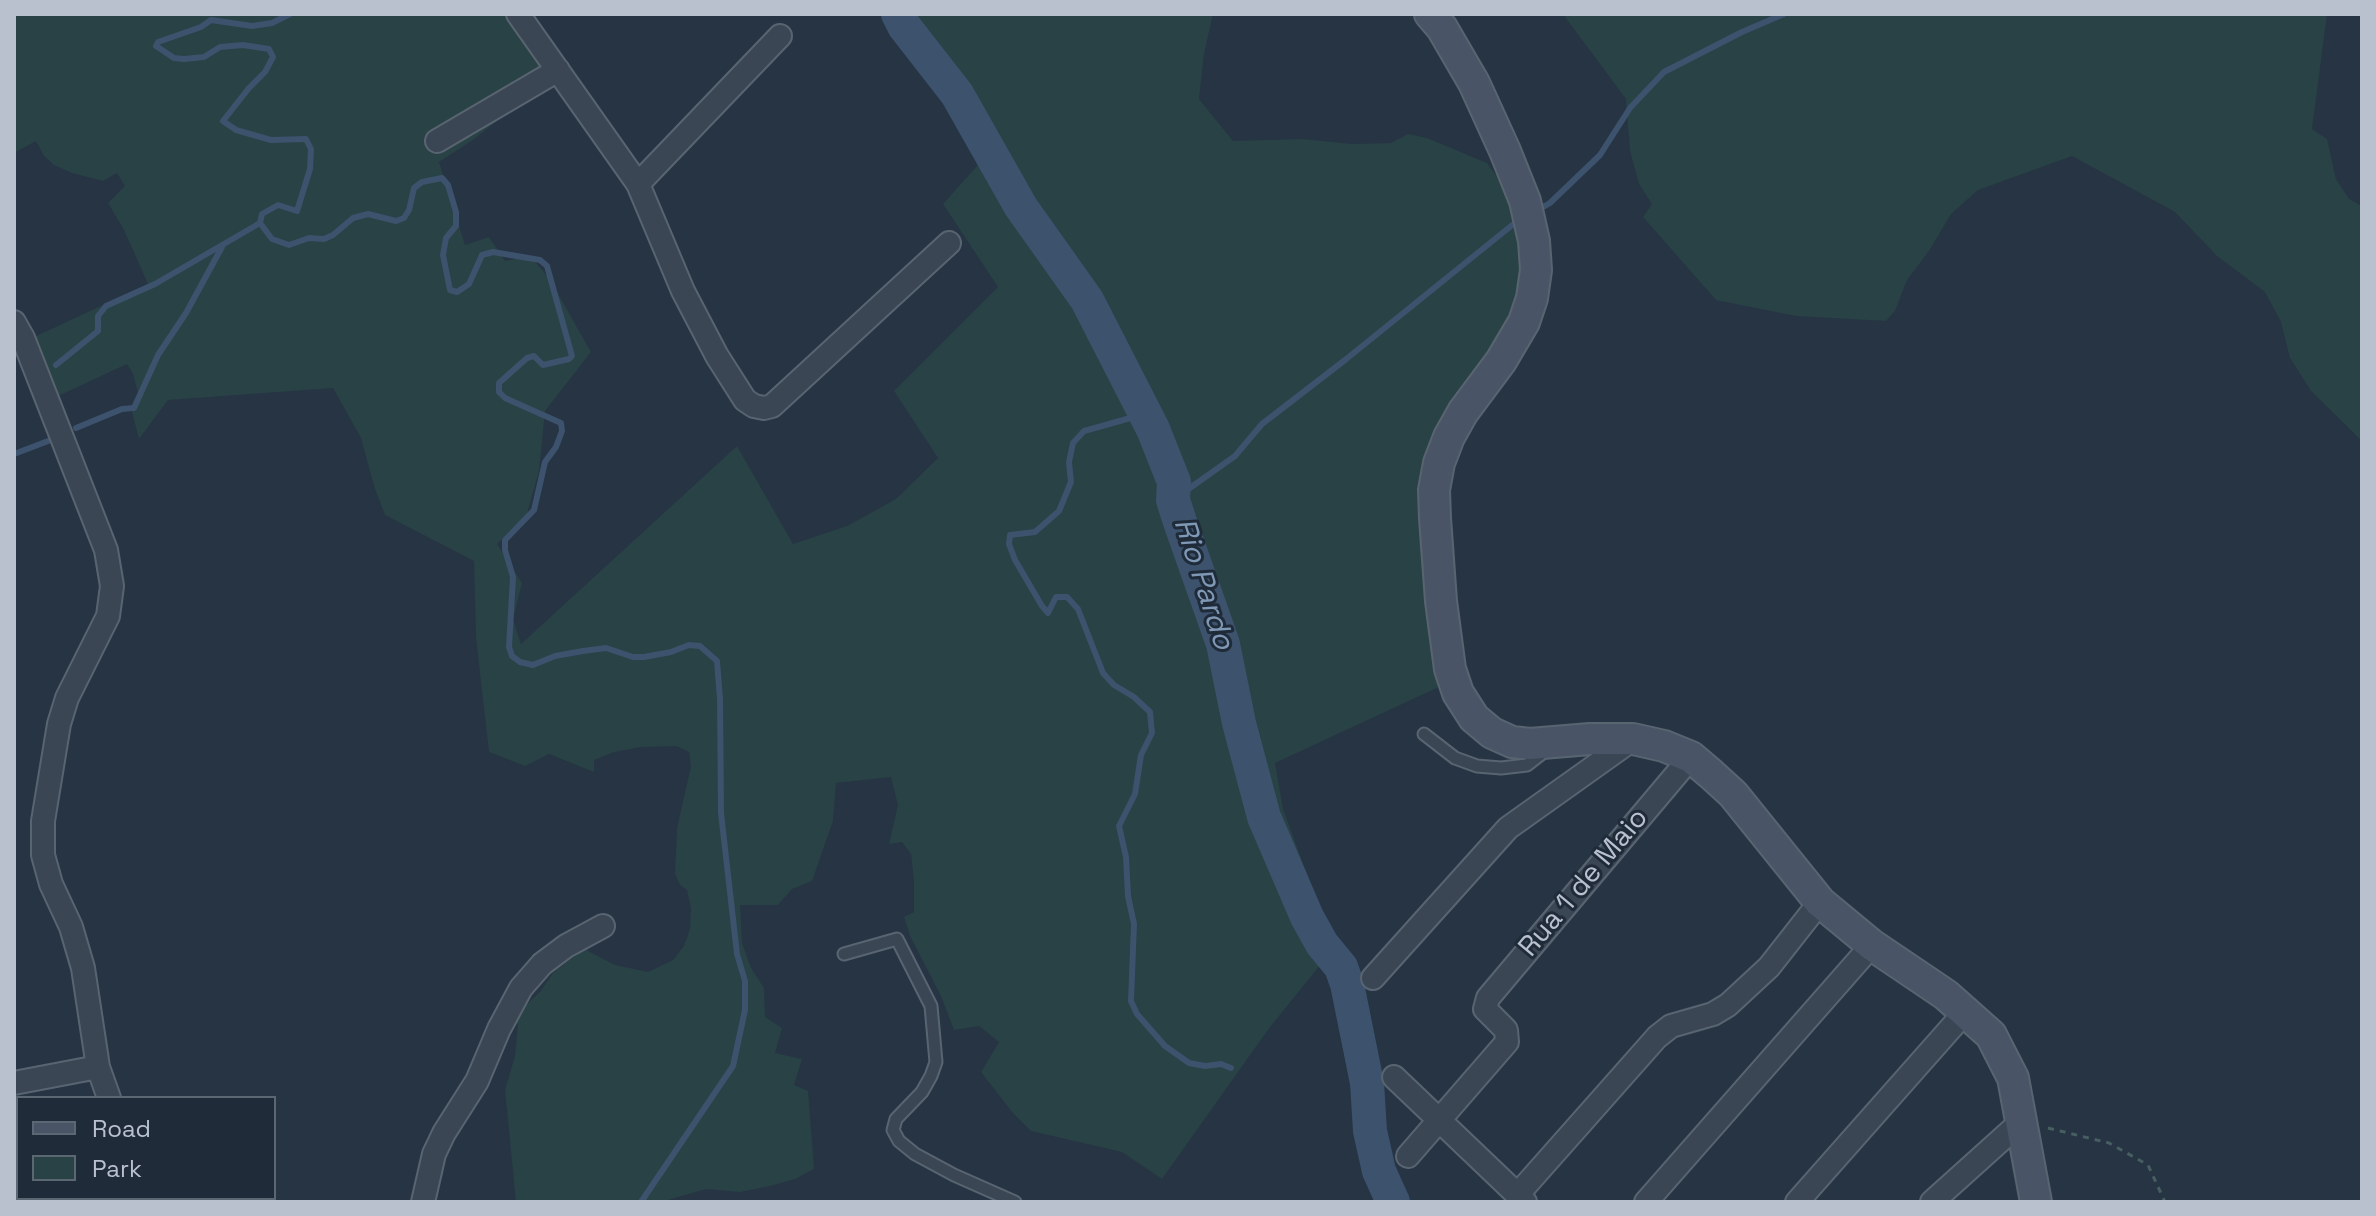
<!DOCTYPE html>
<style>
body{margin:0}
#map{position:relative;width:2376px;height:1216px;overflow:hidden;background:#263444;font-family:"Space Grotesk",sans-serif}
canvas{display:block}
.frame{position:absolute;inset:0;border:16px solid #b8c1cd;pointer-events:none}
.legend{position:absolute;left:16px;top:1096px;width:260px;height:104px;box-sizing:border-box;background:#1f2b39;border:2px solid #5c6774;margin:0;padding:10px 14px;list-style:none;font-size:24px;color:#b8c1cd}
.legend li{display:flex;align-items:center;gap:16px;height:40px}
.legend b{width:40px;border:2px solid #5c6774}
</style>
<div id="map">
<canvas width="2376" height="1216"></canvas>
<div class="frame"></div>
<ul class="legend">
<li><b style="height:10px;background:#495567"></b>Road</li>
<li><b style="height:22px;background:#284245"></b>Park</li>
</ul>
</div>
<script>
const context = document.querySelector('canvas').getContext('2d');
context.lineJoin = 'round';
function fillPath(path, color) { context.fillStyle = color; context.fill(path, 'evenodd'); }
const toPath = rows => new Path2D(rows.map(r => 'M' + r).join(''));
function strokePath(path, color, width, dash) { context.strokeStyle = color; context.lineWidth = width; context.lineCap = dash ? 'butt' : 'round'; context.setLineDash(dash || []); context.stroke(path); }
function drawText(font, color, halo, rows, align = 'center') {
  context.font = font + ' "Space Grotesk",sans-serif'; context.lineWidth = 6; context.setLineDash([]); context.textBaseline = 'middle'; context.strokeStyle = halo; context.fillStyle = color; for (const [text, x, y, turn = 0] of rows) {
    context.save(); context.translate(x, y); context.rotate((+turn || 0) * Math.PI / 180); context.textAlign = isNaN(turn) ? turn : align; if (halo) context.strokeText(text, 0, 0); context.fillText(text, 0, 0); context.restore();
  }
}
const green = toPath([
 [14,14,520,14,559,71,473,140,439,162,465,245,489,237,505,261,530,256,549,278,591,352,545,411,539,471,527,514,497,544,522,583,513,619,521,644,737,446,793,544,847,526,896,499,938,458,894,391,998,287,943,204,993,148,925,64,896,14,1213,14,1204,54,1199,99,1233,141,1303,139,1352,144,1391,143,1408,134,1427,138,1487,163,1531,224,1518,302,1435,447,1441,686,1275,763,1283,809,1334,948,1270,1027,1162,1179,1122,1152,1031,1131,1012,1112,981,1072,999,1042,979,1026,954,1030,941,996,911,938,904,917,914,912,914,881,911,854,902,842,889,844,898,805,891,777,836,783,833,821,812,881,792,889,778,905,740,905,742,943,751,968,764,988,765,1017,782,1028,775,1053,802,1059,794,1085,808,1091,814,1169,795,1179,770,1186,740,1192,706,1189,661,1202,516,1202,505,1090,515,1056,518,1024,511,1019,540,992,553,973,586,947,588,951,615,965,648,972,673,960,684,946,690,929,691,908,687,890,680,885,675,874,677,828,691,766,689,752,676,746,641,747,614,752,594,760,594,772,549,754,525,766,489,752,476,638,474,561,385,515,374,486,361,438,333,388,168,400,139,439,132,412,138,393,133,374,127,364,56,397,32,338,148,284,124,230,108,203,125,186,117,173,103,181,72,173,54,165,44,156,36,141,14,153],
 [1569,14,2327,14,2312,129,2327,139,2336,179,2349,199,2362,206,2362,441,2311,391,2290,358,2281,322,2265,292,2217,256,2175,212,2072,156,1978,190,1951,214,1929,251,1907,280,1895,311,1886,321,1796,316,1716,300,1643,217,1652,204,1639,184,1630,151,1626,99,1565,17]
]);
const stream = toPath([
 [1536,211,1550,203,1600,155,1630,108,1664,72,1742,32,1784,14],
 [260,223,272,239,289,245,309,238,324,239,333,235,353,218,368,214,396,221,404,218,409,210,414,188,422,182,442,178,448,185,456,212,456,226,446,238,443,255,450,290,457,292,469,284,482,255,493,252,540,260,547,266,572,356,569,359,543,365,534,356,527,358,499,383,499,392,505,398,561,423,562,431,556,447,545,462,534,510,505,540,505,550,513,577,509,647,512,656,520,662,533,665,555,656,583,651,606,648,633,657,644,657,671,652,689,645,700,646,717,661,720,699,721,813,737,954,745,981,745,1010,733,1066,641,1202],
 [260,223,262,214,278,205,297,211,310,169,311,149,306,139,271,140,236,130,223,121,249,88,265,72,273,57,269,49,243,45,220,47,204,57,184,59,174,58,156,46,158,42,201,27,211,20,252,26,272,23,290,14],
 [56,365,98,331,98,316,106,306,155,284,260,223],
 [1140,402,1134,417,1084,431,1073,443,1069,462,1071,482,1059,511,1035,532,1010,535,1009,544,1015,560,1042,606,1048,613,1056,597,1067,597,1078,609,1103,673,1114,685,1134,697,1150,712,1152,733,1141,755,1135,794,1119,826,1126,857,1128,896,1134,924,1131,1001,1137,1014,1165,1046,1189,1063,1205,1066,1221,1064,1231,1068],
 [76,428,122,409,134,408,158,355,186,313,222,247],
 [14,454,56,438],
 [1173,500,1235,456,1262,424,1345,360,1516,222]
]);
const river = toPath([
 [898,14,904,26,957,94,1021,207,1087,300,1153,429,1174,482,1173,500,1180,522,1223,644,1239,723,1264,817,1307,917,1322,944,1341,967,1347,984,1367,1083,1370,1131,1379,1171,1393,1202]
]);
const path = toPath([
 [2048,1128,2109,1143,2148,1165,2165,1202]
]);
const lane = toPath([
 [1424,734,1455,758,1477,766,1501,768,1527,765,1545,751],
 [844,954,897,939,931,1006,936,1062,931,1076,922,1092,896,1119,893,1130,899,1141,915,1154,954,1175,1015,1202]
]);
const street = toPath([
 [518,14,638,184,780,36],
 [437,141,558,70],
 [638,184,683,291,717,356,745,400,754,406,764,408,772,406,949,243],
 [14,322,23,338,106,550,112,586,108,616,67,698,59,724,43,821,43,855,51,884,71,927,83,968,98,1067,109,1098],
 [1373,978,1508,828,1633,739],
 [1394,1077,1525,1202],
 [14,1083,98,1067],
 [1408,1156,1507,1042,1506,1030,1485,1009,1488,998,1691,757],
 [1518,1194,1657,1037,1671,1026,1713,1014,1728,1005,1769,967,1820,902],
 [138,1198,138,1202],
 [228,1198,234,1202],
 [423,1202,434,1154,444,1133,477,1081,499,1029,521,988,542,964,566,946,603,926],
 [1646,1202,1872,945],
 [1797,1202,1966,1011],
 [1932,1202,2022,1121]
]);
const secondary = toPath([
 [1430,14,1442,28,1474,83,1505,151,1525,201,1534,241,1536,270,1532,298,1524,322,1501,361,1463,412,1449,437,1439,463,1434,490,1435,518,1441,601,1450,669,1458,693,1474,718,1492,733,1512,742,1530,744,1590,739,1633,739,1664,746,1691,757,1711,774,1733,794,1820,902,1872,945,1946,995,1991,1035,2013,1078,2036,1202]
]);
const streetNames = [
 ["Rua 1 de Maio",1584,883,-50]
];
const waterNames = [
 ["Rio Pardo",1203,584,72]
];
fillPath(green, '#284245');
strokePath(stream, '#3c526d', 6);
strokePath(river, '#3c526d', 34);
strokePath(lane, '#596471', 15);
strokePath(street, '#596471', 26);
strokePath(secondary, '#596471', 34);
strokePath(path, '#475f61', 3, [6, 6]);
strokePath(lane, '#3b4654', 11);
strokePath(street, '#3b4654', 22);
strokePath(secondary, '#495567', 30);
drawText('28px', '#b8c1cd', '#1f2b39', streetNames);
drawText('italic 30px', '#7f98b5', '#1f2b39', waterNames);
</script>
